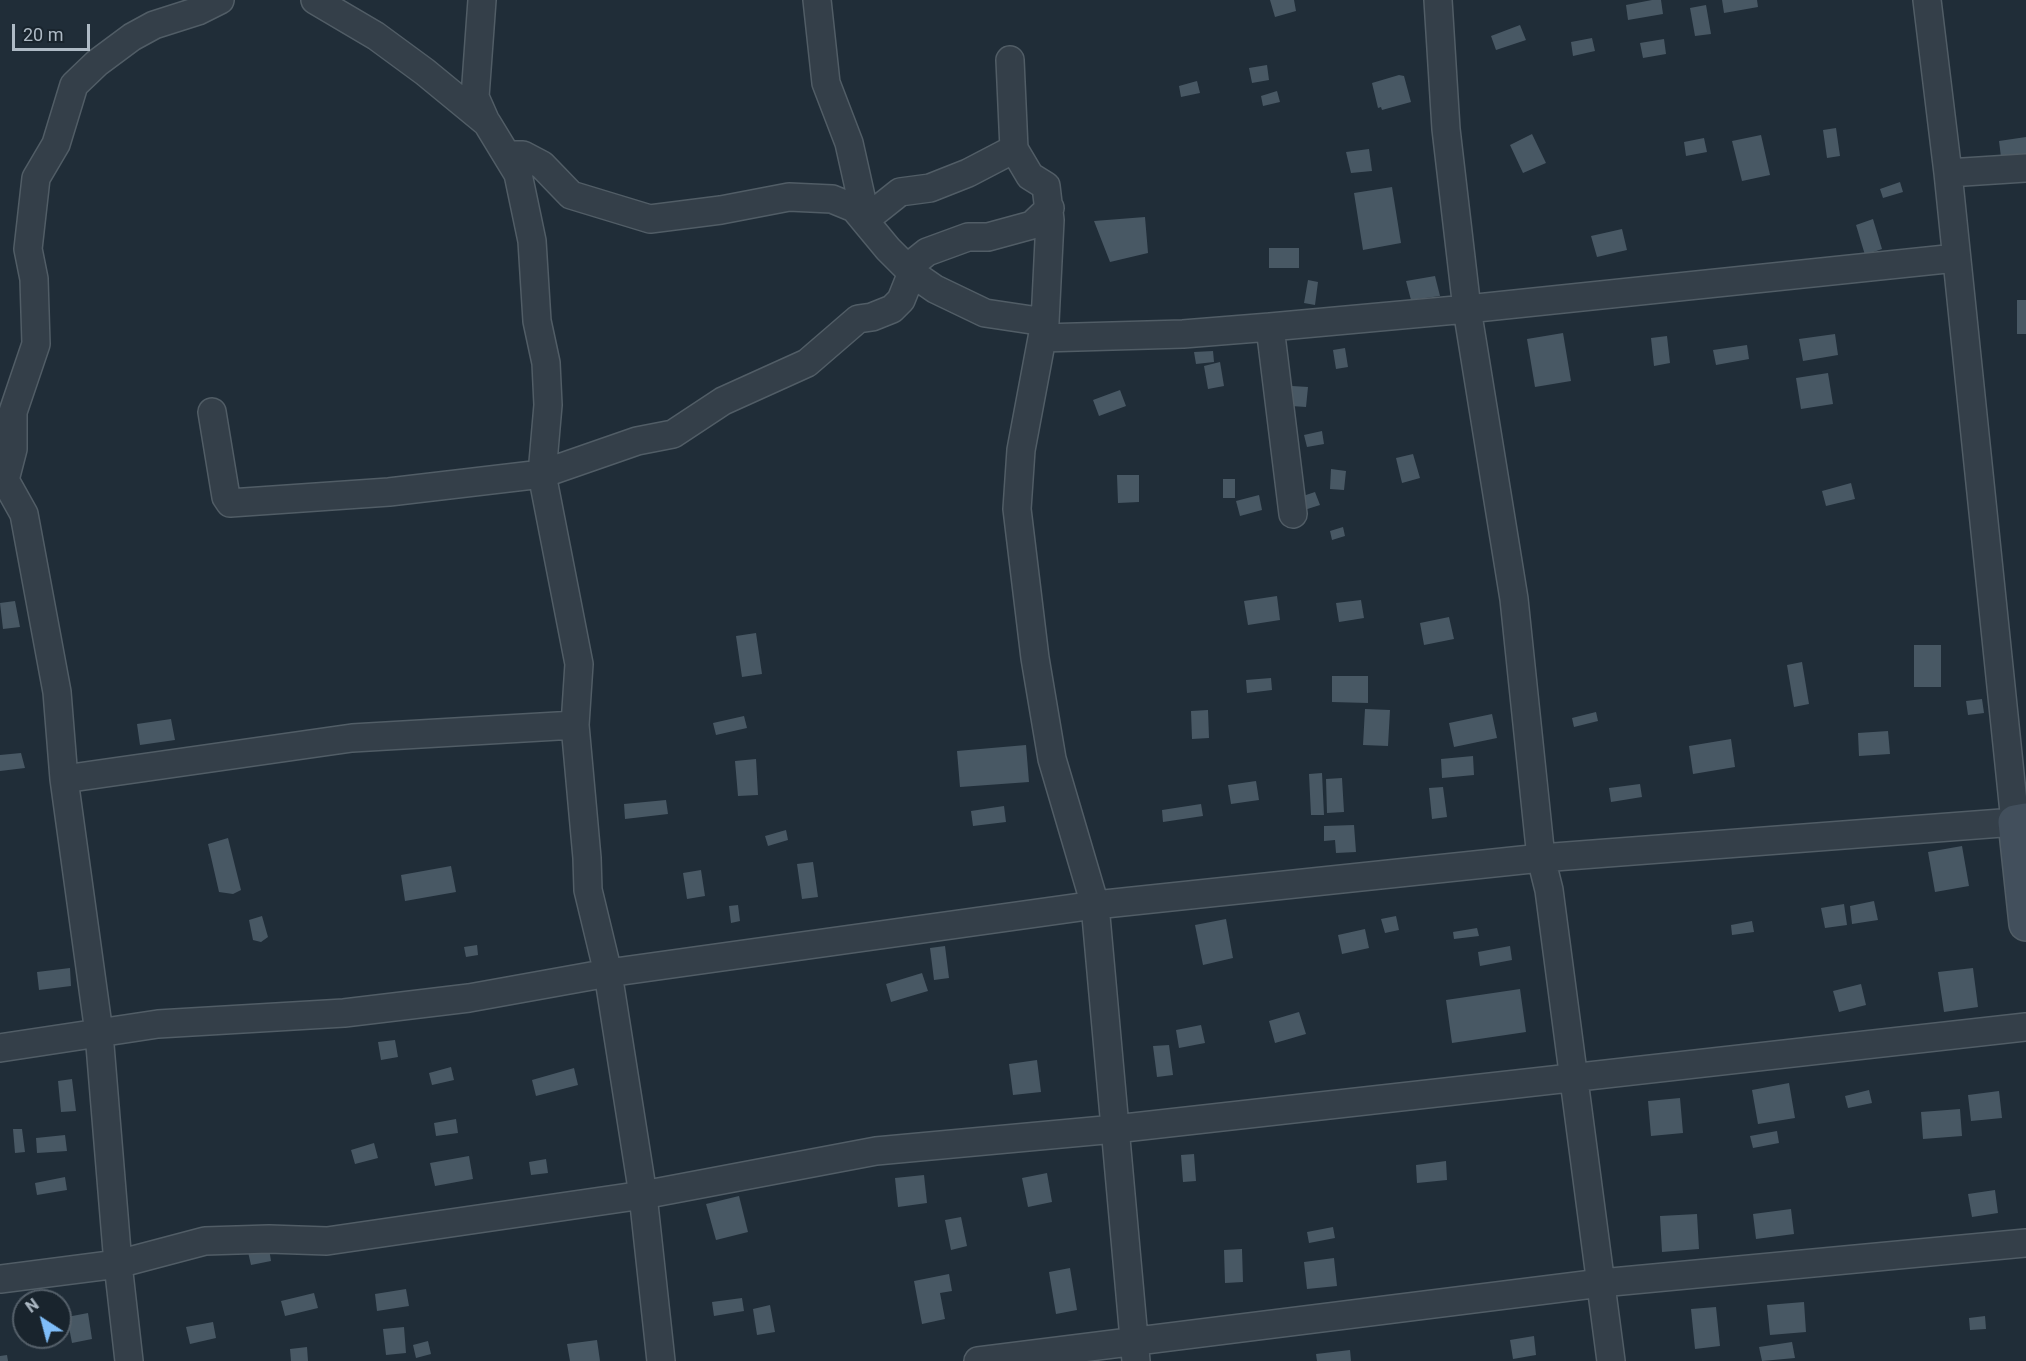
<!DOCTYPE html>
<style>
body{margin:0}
#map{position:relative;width:2026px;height:1361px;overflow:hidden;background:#202d38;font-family:Roboto,sans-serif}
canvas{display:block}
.north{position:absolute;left:12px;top:1289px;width:60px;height:60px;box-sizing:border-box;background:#19242d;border:2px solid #55606a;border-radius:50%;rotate:324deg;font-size:16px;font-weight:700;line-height:24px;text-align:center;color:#aebac5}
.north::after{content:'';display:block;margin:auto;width:21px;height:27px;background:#7fbdf9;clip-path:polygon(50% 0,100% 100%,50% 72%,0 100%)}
.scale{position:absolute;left:12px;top:24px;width:78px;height:27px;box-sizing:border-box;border:3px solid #aebac5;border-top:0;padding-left:8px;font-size:18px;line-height:21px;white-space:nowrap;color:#aebac5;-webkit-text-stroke:4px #19242d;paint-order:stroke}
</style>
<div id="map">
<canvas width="2026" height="1361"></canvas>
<div class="north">N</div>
<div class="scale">20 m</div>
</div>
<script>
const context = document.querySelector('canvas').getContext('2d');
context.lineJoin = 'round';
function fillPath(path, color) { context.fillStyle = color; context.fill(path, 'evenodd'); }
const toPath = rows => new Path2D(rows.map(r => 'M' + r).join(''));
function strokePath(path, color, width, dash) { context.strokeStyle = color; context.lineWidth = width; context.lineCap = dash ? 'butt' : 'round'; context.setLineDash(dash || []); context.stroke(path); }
const building = toPath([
 [1270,0,1294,0,1296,11,1275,17],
 [1652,0,1661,0,1663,14,1628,20,1626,5],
 [1722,0,1757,0,1758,7,1724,13],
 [1706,5,1711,34,1695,36,1690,8],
 [1520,25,1526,40,1496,50,1491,36],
 [1592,38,1595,51,1573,56,1571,42],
 [1664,39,1666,54,1643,58,1640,43],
 [1267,65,1269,80,1252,83,1249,68],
 [1399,75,1404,76,1411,102,1382,110,1381,107,1378,108,1372,83],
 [1197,81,1200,93,1181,97,1179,86],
 [1277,91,1280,102,1263,106,1261,96],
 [1836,128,1840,156,1827,158,1823,130],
 [1532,134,1546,163,1523,173,1510,145],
 [1761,135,1770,175,1742,181,1732,141],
 [2026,137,2026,161,2002,165,1999,141],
 [1704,138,1707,152,1686,156,1684,142],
 [1369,149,1372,171,1351,173,1346,152],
 [1900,182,1903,192,1883,198,1880,189],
 [1392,187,1401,243,1363,250,1354,193],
 [1145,217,1148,253,1110,262,1094,221],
 [1873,219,1882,249,1865,255,1856,225],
 [1622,229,1627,250,1597,257,1591,236],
 [1269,248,1299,248,1299,268,1269,268],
 [1435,276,1440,296,1411,300,1406,281],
 [1308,280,1318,282,1315,305,1304,303],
 [2017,300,2026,300,2026,334,2017,334],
 [1563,333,1571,381,1535,387,1527,339],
 [1835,334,1838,355,1803,361,1799,339],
 [1667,336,1670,363,1654,366,1651,338],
 [1747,345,1749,359,1716,365,1713,350],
 [1345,348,1348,367,1336,369,1333,350],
 [1213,351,1214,362,1196,364,1194,352],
 [1220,362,1224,386,1208,389,1204,366],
 [1828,373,1833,404,1801,409,1796,378],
 [1292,386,1308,387,1306,407,1291,406],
 [1120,390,1126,406,1099,416,1093,400],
 [1322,431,1324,444,1307,447,1304,435],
 [1413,454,1420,478,1402,483,1396,458],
 [1331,469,1346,471,1344,490,1330,489],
 [1117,475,1139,475,1139,502,1118,503],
 [1223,479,1235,479,1235,498,1223,498],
 [1851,483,1855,499,1826,506,1822,491],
 [1315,492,1320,505,1298,512,1294,499],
 [1259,495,1262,510,1240,516,1236,501],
 [1343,527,1345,536,1332,540,1330,531],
 [1277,596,1280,620,1248,625,1244,601],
 [1361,600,1364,618,1339,622,1336,603],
 [15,601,20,627,3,629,0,603],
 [1449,617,1454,639,1424,645,1420,623],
 [756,633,762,674,742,677,736,636],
 [1914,645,1941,645,1941,687,1914,687],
 [1802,662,1809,704,1794,707,1787,665],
 [1332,676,1368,676,1368,703,1332,702],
 [1271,678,1272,690,1247,693,1246,680],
 [1982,699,1984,713,1968,715,1966,701],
 [1365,709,1390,710,1388,746,1363,745],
 [1208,710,1209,738,1192,739,1191,711],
 [1596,712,1598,721,1574,727,1572,718],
 [1492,714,1497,738,1454,747,1449,723],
 [744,716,747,728,716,735,713,723],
 [171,719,175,740,140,745,137,724],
 [1888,731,1890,754,1859,756,1858,733],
 [1731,739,1735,767,1693,774,1689,746],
 [1026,745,1029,782,960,787,957,751],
 [21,753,25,768,0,771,0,755],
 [1473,756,1474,775,1442,778,1441,759],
 [756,759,758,795,738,796,735,761],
 [1322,773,1324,815,1311,815,1309,774],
 [1342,778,1344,812,1327,813,1326,779],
 [1256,781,1259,800,1231,804,1228,785],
 [1640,784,1642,797,1611,802,1609,788],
 [1443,787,1447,817,1432,819,1429,788],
 [666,800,668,814,625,819,624,804],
 [1201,804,1203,816,1163,822,1162,810],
 [1004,806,1006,822,973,826,971,811],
 [1354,825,1356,852,1336,853,1335,840,1324,841,1324,826],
 [786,830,788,840,768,846,765,836],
 [228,838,241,890,233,894,219,892,208,844],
 [1962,846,1969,886,1935,892,1928,852],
 [813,862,818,897,802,899,797,864],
 [451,866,456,892,405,901,401,875],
 [701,870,705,896,687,899,683,873],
 [1874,901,1878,920,1852,924,1850,906],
 [1844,904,1847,925,1825,928,1821,908],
 [738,905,740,921,731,923,729,906],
 [262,916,268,937,261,942,253,940,249,920],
 [1396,916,1399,930,1385,933,1381,919],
 [1226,919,1233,958,1203,965,1195,925],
 [1752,921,1754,932,1732,935,1731,925],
 [1477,928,1479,936,1454,939,1453,932],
 [1365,929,1369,948,1342,954,1338,935],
 [477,945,478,955,466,957,464,947],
 [945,946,949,978,934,980,930,948],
 [1510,946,1512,960,1480,966,1478,952],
 [70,968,71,986,39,990,37,972],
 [1973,968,1978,1007,1944,1012,1938,972],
 [922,973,928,991,891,1002,886,984],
 [1861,984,1866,1005,1839,1012,1833,991],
 [1520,989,1526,1032,1452,1043,1446,1000],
 [1299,1012,1306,1034,1275,1043,1269,1021],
 [1201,1025,1205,1043,1179,1048,1176,1030],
 [395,1040,398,1057,381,1060,378,1042],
 [1169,1045,1173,1075,1157,1077,1153,1046],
 [1037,1060,1041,1092,1013,1095,1009,1064],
 [451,1067,454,1080,432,1085,429,1073],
 [574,1068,578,1085,536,1096,532,1080],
 [72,1079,76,1111,61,1112,58,1081],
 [1789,1083,1795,1118,1758,1124,1752,1090],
 [1869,1090,1872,1103,1848,1108,1845,1096],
 [1999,1091,2002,1118,1971,1121,1968,1095],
 [1680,1098,1683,1133,1651,1136,1648,1101],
 [1960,1109,1962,1136,1923,1139,1921,1112],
 [456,1119,458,1133,436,1136,434,1123],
 [13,1129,22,1129,25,1152,15,1153],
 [1777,1131,1779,1143,1753,1148,1750,1136],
 [65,1135,67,1151,37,1153,36,1138],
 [374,1143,378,1158,355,1164,351,1150],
 [1194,1154,1196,1181,1183,1182,1181,1155],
 [469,1156,473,1179,435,1186,430,1163],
 [546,1159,548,1173,531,1175,529,1162],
 [1446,1161,1447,1180,1417,1183,1416,1165],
 [1047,1173,1052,1202,1028,1207,1022,1178],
 [924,1175,927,1203,898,1207,895,1178],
 [65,1177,67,1190,37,1195,35,1183],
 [1995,1190,1998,1213,1972,1217,1968,1194],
 [739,1196,748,1232,716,1240,706,1204],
 [1791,1209,1794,1234,1756,1239,1753,1214],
 [1697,1214,1699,1249,1662,1252,1660,1216],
 [961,1217,967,1246,951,1250,945,1220],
 [1333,1227,1335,1238,1309,1243,1307,1232],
 [269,1248,271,1261,251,1265,248,1252],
 [1242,1249,1243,1282,1225,1283,1224,1250],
 [1334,1258,1337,1286,1307,1289,1304,1262],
 [1070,1268,1077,1310,1056,1314,1049,1272],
 [949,1274,952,1291,940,1293,945,1319,922,1324,914,1281],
 [406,1289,409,1306,377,1311,375,1294],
 [314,1293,318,1308,285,1316,281,1301],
 [742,1298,744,1311,714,1316,712,1302],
 [1804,1302,1806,1332,1770,1335,1767,1305],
 [770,1305,775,1332,757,1335,753,1309],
 [1716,1307,1720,1346,1695,1349,1691,1309],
 [88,1313,92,1339,72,1343,67,1317],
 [1985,1316,1986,1329,1970,1330,1969,1318],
 [213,1322,216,1338,190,1344,186,1327],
 [404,1327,406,1353,386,1355,383,1329],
 [1534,1336,1536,1355,1513,1359,1510,1340],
 [597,1340,600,1361,570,1361,567,1344],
 [428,1341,431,1354,416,1358,413,1345],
 [1792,1342,1795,1358,1762,1361,1759,1347],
 [307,1347,308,1361,291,1361,290,1349],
 [1350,1350,1351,1361,1317,1361,1316,1354],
 [7,1355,8,1361,0,1361,0,1356]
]);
const street = toPath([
 [315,0,376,36,425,72,487,123,518,174,532,241,537,321,546,363,548,405,542,474,579,664,575,725,587,858,588,890,608,973,643,1195,661,1361],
 [482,0,475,97,486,122],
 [817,0,826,83,849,143,866,219,900,192,930,188,968,173,1014,149],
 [1438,0,1446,129,1467,309,1514,599,1541,858,1549,890,1611,1361],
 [1010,60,1014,149,1030,176,1046,186,1050,220,1045,322,1021,450,1017,509,1035,658,1052,759,1095,905,1136,1361],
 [509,155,523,155,542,165,571,195,650,219,721,210,789,197,832,199,854,208,888,249,912,273,935,289,985,313,1045,322],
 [1948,173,2026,168],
 [1270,327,1293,514],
 [1042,338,1183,334,1270,327,1467,309,1956,258],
 [212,412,226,497,230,503,389,492,542,474,637,441,673,434,723,401,807,363,858,319,872,317,892,309,901,300,917,260,927,252,968,237,988,237,1032,225,1050,208],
 [0,478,5,480,24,514,57,692,64,779,99,1033,118,1264,0,1279],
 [5,480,13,449,13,412,36,344,34,279,28,249,36,178,56,144,74,85,97,63,132,37,154,25,198,11,220,0],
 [64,779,352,738,575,725],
 [0,1048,158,1024,344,1013,469,998,608,973,1095,905,1541,858,2015,822,1948,173,1927,0],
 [129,1361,118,1264,205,1241,269,1239,327,1241,643,1195,876,1151,1115,1129,2026,1027],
 [978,1361,1601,1283,2026,1243]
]);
const secondary = toPath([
 [2026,820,2015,822,2026,924]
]);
fillPath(building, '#485864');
strokePath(street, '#515d66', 30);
strokePath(secondary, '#515d66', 36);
strokePath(street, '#343f49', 27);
strokePath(secondary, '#424f5c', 33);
</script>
